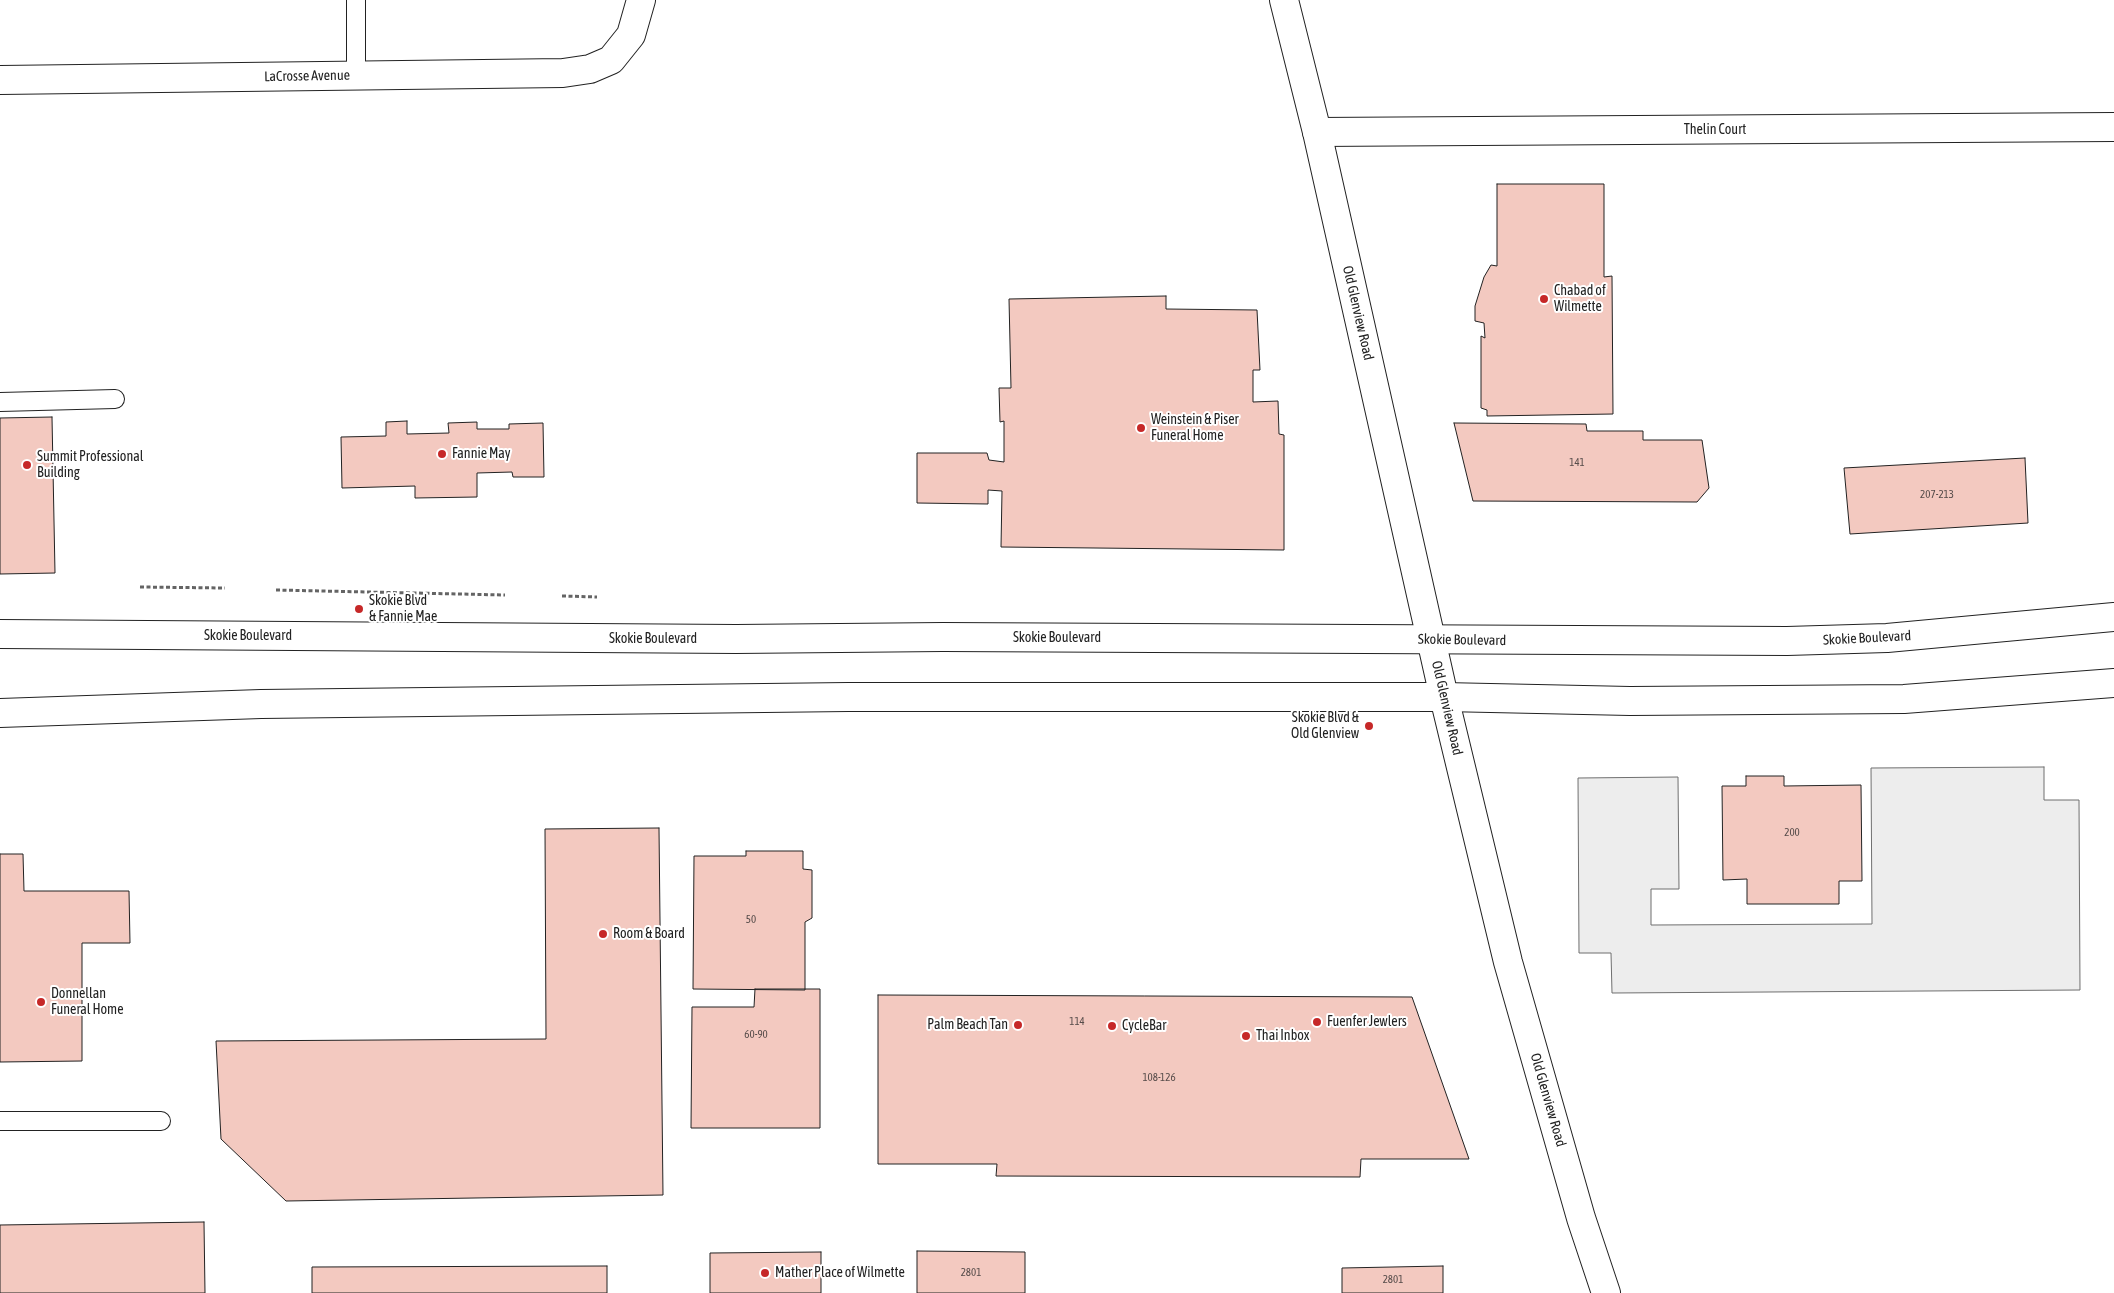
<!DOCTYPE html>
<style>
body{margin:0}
canvas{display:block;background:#fff}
</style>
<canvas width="2114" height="1293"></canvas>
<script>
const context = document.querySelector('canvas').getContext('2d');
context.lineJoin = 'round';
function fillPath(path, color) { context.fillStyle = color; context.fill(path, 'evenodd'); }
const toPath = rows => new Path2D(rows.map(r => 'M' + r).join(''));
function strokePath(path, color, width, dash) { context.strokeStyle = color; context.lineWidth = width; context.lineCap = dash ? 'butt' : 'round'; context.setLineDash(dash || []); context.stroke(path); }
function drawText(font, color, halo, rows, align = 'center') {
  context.font = font + ' "Asap Condensed",sans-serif'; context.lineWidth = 4; context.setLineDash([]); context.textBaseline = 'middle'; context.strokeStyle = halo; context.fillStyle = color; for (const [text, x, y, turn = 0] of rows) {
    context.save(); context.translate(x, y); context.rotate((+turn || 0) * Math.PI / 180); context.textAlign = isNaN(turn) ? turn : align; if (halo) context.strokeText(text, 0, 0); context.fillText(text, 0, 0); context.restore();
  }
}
const parking = toPath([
 [2044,767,2044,800,2079,800,2080,990,1612,993,1611,953,1579,953,1578,778,1678,777,1679,889,1651,889,1651,925,1872,924,1871,768,2044,767]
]);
const building = toPath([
 [1497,184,1604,184,1604,277,1612,276,1613,414,1487,416,1487,410,1481,408,1481,336,1485,338,1484,323,1475,321,1475,306,1484,277,1491,265,1497,266,1497,184],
 [1166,296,1166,309,1257,310,1260,370,1253,370,1253,402,1278,401,1279,434,1284,435,1284,550,1001,547,1002,491,988,490,988,504,917,503,917,453,987,453,989,460,1004,462,1004,421,1000,422,999,388,1011,388,1009,299,1166,296],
 [52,417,55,573,0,574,0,418,52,417],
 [407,421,407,434,449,433,448,423,477,422,477,429,509,429,509,424,543,423,544,477,513,477,512,472,477,473,477,497,415,498,415,486,342,488,341,437,386,436,386,422,407,421],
 [1454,423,1586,424,1587,431,1643,431,1643,440,1702,440,1709,488,1697,502,1473,501,1454,423],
 [2025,458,2028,523,1850,534,1844,468,2025,458],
 [1746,776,1784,776,1784,786,1861,785,1862,881,1839,881,1839,904,1747,904,1747,879,1723,880,1722,786,1746,786,1746,776],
 [659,828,663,1195,286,1201,221,1139,216,1041,546,1039,545,829,659,828],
 [746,851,803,851,803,869,812,870,812,918,805,922,805,990,693,989,694,856,746,856,746,851],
 [0,854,23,854,24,891,129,891,130,943,82,943,82,1061,0,1062,0,854],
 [755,989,820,989,820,1128,691,1128,692,1007,754,1007,755,989],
 [878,995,1412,997,1469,1159,1361,1159,1360,1177,996,1176,997,1164,878,1164,878,995],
 [204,1222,205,1293,0,1293,0,1225,204,1222],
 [917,1251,1025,1252,1025,1293,917,1293,917,1251],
 [821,1252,821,1293,710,1293,710,1253,821,1252],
 [607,1266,607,1293,312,1293,312,1267,607,1266],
 [1443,1266,1443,1293,1342,1293,1342,1268,1443,1266]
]);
const path = toPath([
 [140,587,225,588],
 [276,590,505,595],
 [562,596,597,597]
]);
const service = toPath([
 [356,0,356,76],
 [0,402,115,399],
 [0,1121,161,1121]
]);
const minor = toPath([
 [0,80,563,73,590,69,611,60,631,35,641,0],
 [1317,132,2114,127]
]);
const tertiary = toPath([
 [1284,0,1317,132,1444,697,1508,962,1581,1218,1606,1293]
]);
const primary = toPath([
 [0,634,736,639,943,637,1787,641,1887,638,2114,617],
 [0,713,261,704,848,697,1444,697,1630,701,1904,699,2114,683]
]);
const markers = [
 [1544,299,5,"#c62828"],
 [1141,428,5,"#c62828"],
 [442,454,5,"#c62828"],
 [27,465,5,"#c62828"],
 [359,609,5,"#c62828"],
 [1369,726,5,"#c62828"],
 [603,934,5,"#c62828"],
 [41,1002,5,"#c62828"],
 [1317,1022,5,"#c62828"],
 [1018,1025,5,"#c62828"],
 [1112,1026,5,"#c62828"],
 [1246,1036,5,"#c62828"],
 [765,1273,5,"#c62828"]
];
const numberNames = [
 ["141",1577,463],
 ["207-213",1937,495],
 ["200",1792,833],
 ["50",751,920],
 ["114",1077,1022],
 ["60-90",756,1035],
 ["108-126",1159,1078],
 ["2801",971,1273],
 ["2801",1393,1280]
];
const streetNames = [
 ["LaCrosse Avenue",307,76,-1],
 ["Thelin Court",1715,130],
 ["Old Glenview Road",1358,313,77],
 ["Skokie Boulevard",248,636],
 ["Skokie Boulevard",1057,638],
 ["Skokie Boulevard",1867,638,-3],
 ["Skokie Boulevard",653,639],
 ["Skokie Boulevard",1462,640,1],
 ["Old Glenview Road",1447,708,77],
 ["Old Glenview Road",1548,1100,74]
];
const poiNames = [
 ["Chabad of",1554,291],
 ["Wilmette",1554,307],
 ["Weinstein & Piser",1151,420],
 ["Funeral Home",1151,436],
 ["Fannie May",452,454],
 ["Summit Professional",37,457],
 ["Building",37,473],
 ["Skokie Blvd",369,601],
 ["& Fannie Mae",369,617],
 ["Skokie Blvd &",1359,718,"right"],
 ["Old Glenview",1359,734,"right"],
 ["Room & Board",613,934],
 ["Donnellan",51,994],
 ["Funeral Home",51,1010],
 ["Fuenfer Jewlers",1327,1022],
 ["Palm Beach Tan",1008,1025,"right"],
 ["CycleBar",1122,1026],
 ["Thai Inbox",1256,1036],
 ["Mather Place of Wilmette",775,1273]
];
fillPath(parking, '#ededed');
strokePath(parking, '#6f6f6f', 1);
fillPath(building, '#f3c9c0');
strokePath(building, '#222', 1);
strokePath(service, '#222', 20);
strokePath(minor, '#222', 30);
strokePath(tertiary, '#222', 30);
strokePath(primary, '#222', 30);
strokePath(path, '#646464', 3, [4, 2.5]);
strokePath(service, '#fff', 18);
strokePath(minor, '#fff', 28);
strokePath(tertiary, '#fff', 28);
strokePath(primary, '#fff', 28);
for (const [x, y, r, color] of markers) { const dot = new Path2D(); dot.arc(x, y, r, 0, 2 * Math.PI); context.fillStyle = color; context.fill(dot); strokePath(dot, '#fff', 2); }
drawText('11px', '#564c4a', null, numberNames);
drawText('14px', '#222', '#fff', streetNames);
drawText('14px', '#222', '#fff', poiNames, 'left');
</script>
